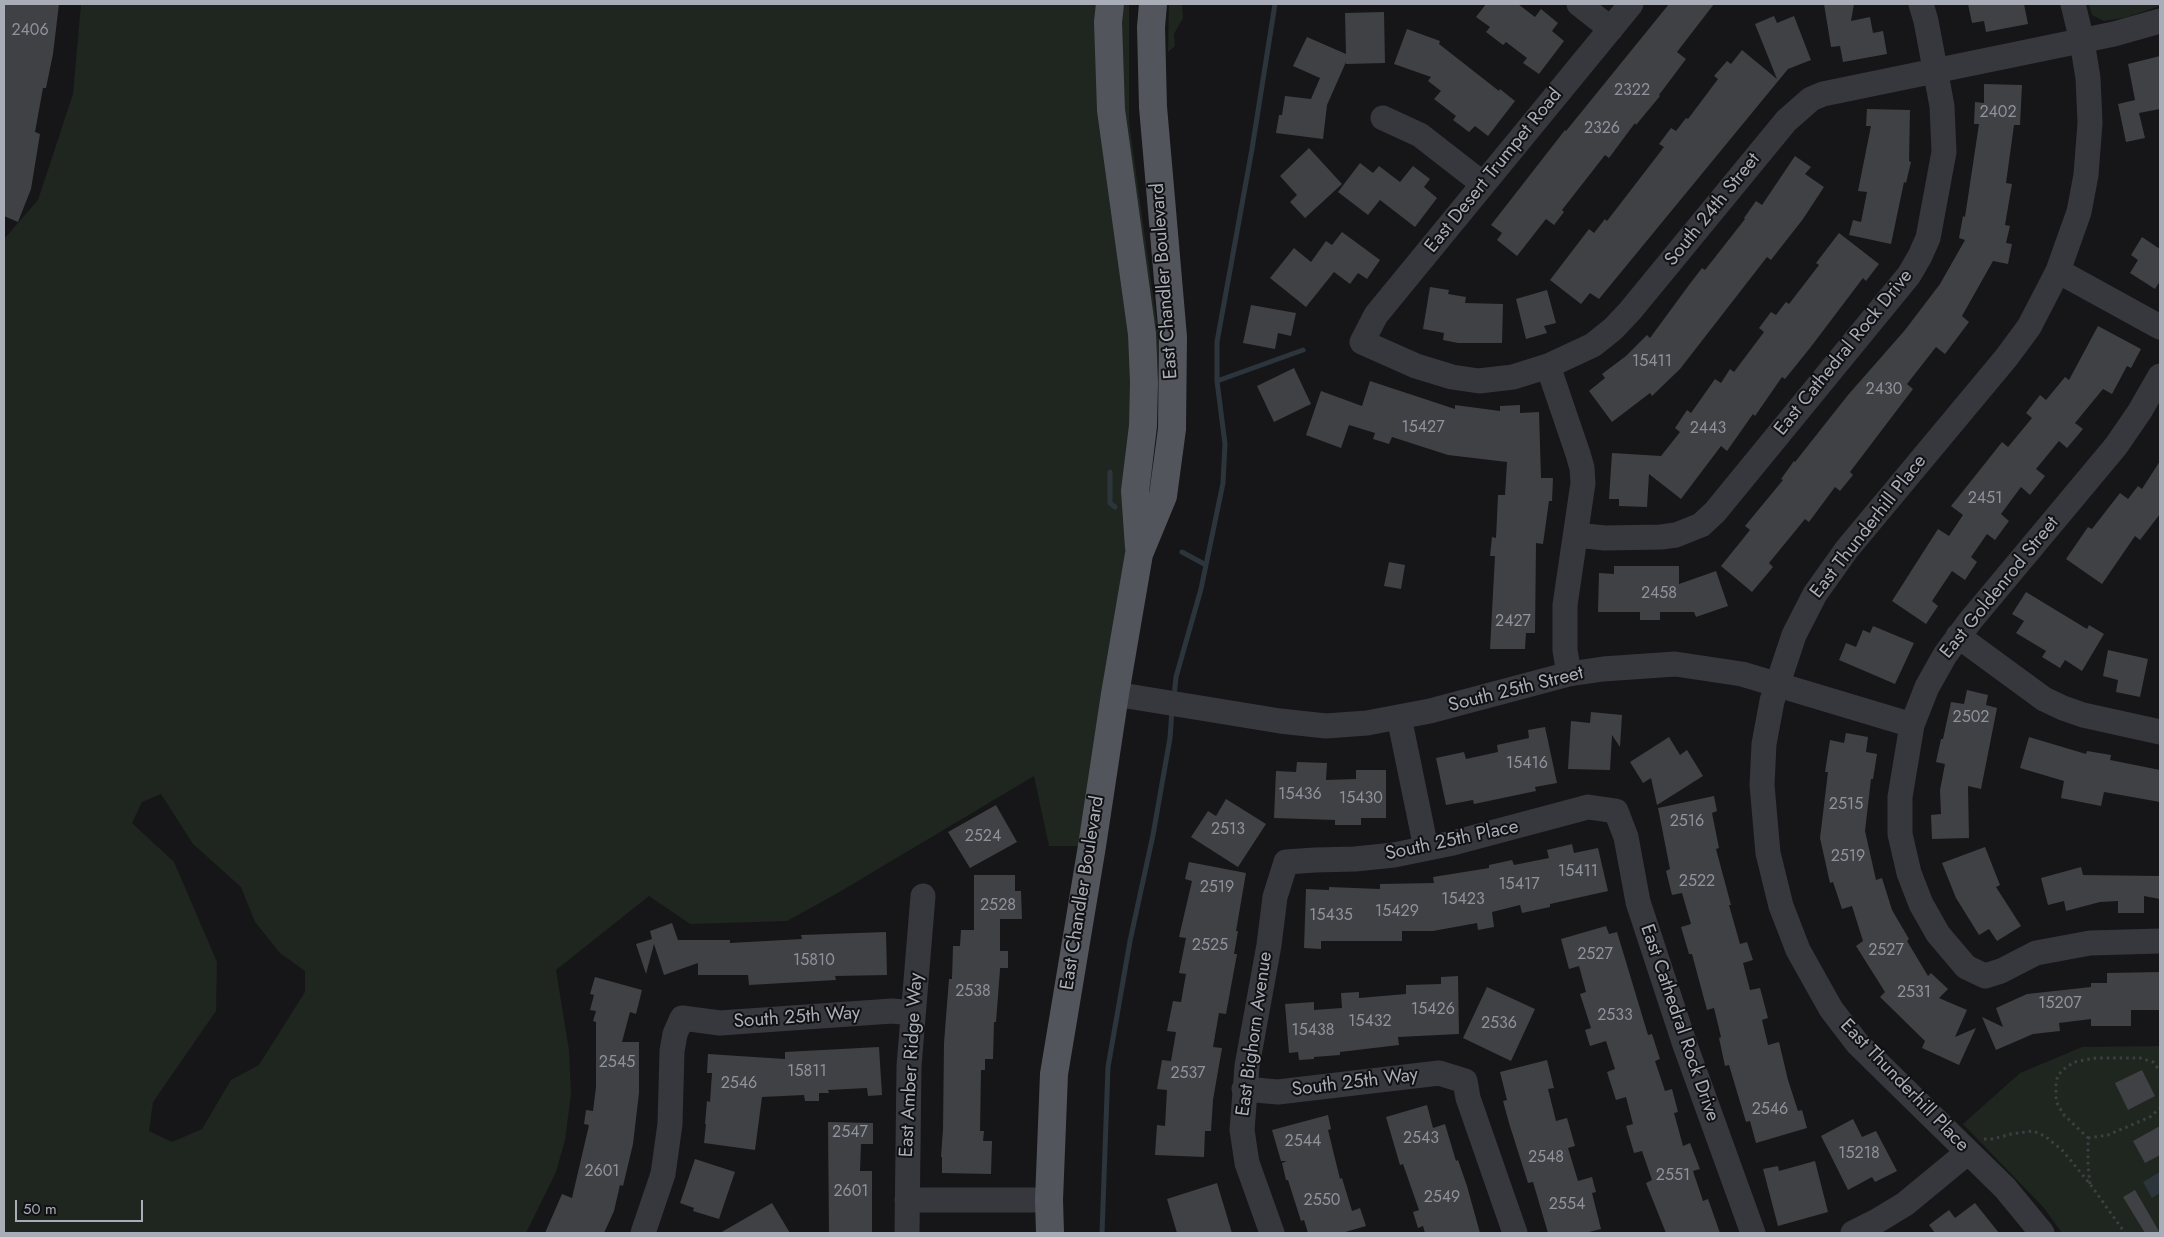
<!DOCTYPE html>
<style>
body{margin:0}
#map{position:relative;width:2164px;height:1237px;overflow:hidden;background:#161618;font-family:Jost,sans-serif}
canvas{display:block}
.frame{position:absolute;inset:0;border:5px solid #a8adb8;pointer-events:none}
.scale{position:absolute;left:15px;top:1200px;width:128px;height:22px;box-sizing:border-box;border:2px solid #a8adb8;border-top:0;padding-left:6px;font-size:15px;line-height:18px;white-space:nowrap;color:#a8adb8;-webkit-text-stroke:4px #111113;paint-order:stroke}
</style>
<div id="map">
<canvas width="2164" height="1237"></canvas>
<div class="frame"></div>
<div class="scale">50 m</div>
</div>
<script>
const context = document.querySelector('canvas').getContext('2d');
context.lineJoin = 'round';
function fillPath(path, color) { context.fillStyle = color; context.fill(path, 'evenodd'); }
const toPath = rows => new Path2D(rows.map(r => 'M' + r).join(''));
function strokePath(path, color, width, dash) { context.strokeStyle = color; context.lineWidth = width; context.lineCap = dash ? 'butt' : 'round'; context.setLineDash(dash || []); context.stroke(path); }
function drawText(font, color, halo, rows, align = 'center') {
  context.font = font + ' Jost,sans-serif'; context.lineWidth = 4; context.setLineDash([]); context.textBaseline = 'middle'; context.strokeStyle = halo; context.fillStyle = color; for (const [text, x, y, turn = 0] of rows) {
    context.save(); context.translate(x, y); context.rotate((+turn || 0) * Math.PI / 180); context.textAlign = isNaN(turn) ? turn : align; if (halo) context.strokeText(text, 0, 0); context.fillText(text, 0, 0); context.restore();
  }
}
const green = toPath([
 [81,4,1129,4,1129,122,1159,339,1157,386,1152,478,1092,846,1049,846,1034,776,836,894,787,921,690,924,649,896,556,970,569,1050,571,1094,565,1140,556,1172,526,1233,4,1233,4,239,38,200,73,94],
 [161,794,193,844,241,887,255,922,280,953,305,971,305,992,259,1065,231,1080,202,1129,172,1142,149,1131,153,1102,216,1011,217,962,174,862,132,823,142,802],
 [1169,4,1182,4,1183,18,1174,34,1175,46,1168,52],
 [2089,4,2160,4,2160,6,2124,18,2104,21,2092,15],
 [2160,1046,2160,1233,2062,1233,2044,1208,1963,1124,2020,1073,2082,1047]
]);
const water = toPath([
 [2160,1172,2160,1193,2152,1198,2143,1182]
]);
const stream = toPath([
 [1217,381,1303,350],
 [1110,472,1110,503,1115,507],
 [1182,552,1206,565],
 [1174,697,1176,677,1201,589,1223,483,1225,444,1217,381,1217,342,1252,149,1275,4],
 [1102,1233,1108,1067,1130,941,1153,835,1170,738,1172,710]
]);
const building = toPath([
 [4,4,59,4,53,54,46,88,43,88,35,132,40,134,31,189,18,222,4,216],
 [1486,4,1518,4,1535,17,1541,9,1558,23,1552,31,1564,41,1539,74,1523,63,1527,58,1506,42,1503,45,1486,32,1490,27,1476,17],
 [1669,4,1714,4,1677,52,1686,59,1659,95,1660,96,1636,125,1635,123,1609,158,1605,155,1562,210,1564,212,1554,225,1546,219,1517,256,1497,240,1502,233,1491,225,1565,130,1566,131],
 [1824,4,1854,4,1851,21,1870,17,1873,33,1883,31,1887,54,1843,62,1840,46,1831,47],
 [1968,4,2024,4,2028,24,1986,32,1984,21,1972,23],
 [1384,12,1385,63,1346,64,1346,62,1327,105,1323,139,1276,133,1279,115,1282,115,1285,96,1311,99,1320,78,1293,66,1307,37,1346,54,1345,13],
 [1774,16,1777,23,1794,16,1811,60,1788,69,1599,299,1590,293,1581,304,1550,280,1589,229,1594,233,1605,219,1607,221,1664,147,1659,144,1671,128,1676,131,1686,118,1688,119,1718,79,1714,76,1727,61,1731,64,1742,50,1777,79,1755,24],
 [1407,29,1440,41,1439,44,1499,91,1500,89,1515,101,1488,136,1475,126,1469,132,1453,120,1456,116,1434,99,1441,91,1428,81,1431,77,1394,64],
 [2160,56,2160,109,2139,113,2145,138,2126,142,2118,104,2135,100,2128,64],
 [1984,84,2022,85,2020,125,2014,125,2006,183,2012,184,2005,225,2010,226,2006,243,2012,244,2008,264,1993,261,1962,316,1969,322,1945,354,1936,347,1907,384,1913,389,1850,472,1853,475,1840,491,1835,487,1809,522,1805,519,1769,563,1773,567,1752,592,1721,566,1750,530,1745,526,1783,480,1781,479,1794,461,1795,462,1848,395,1905,330,1940,284,1965,240,1959,238,1963,216,1965,217,1979,124,1974,124,1975,102,1984,103],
 [1867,109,1910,110,1909,161,1911,162,1906,183,1904,182,1891,244,1849,235,1853,220,1861,222,1867,192,1858,191,1871,126,1866,126],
 [1309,148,1342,184,1305,218,1290,202,1297,195,1280,176],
 [1795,156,1811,167,1805,174,1824,187,1803,219,1771,260,1767,257,1680,369,1652,396,1650,393,1612,422,1589,391,1605,378,1602,374,1626,356,1647,335,1650,338,1689,285,1702,268,1705,270,1745,219,1744,218,1756,201,1762,205],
 [1360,163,1373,173,1379,166,1400,182,1413,166,1430,179,1424,187,1437,198,1415,227,1380,200,1368,215,1338,192],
 [1342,232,1380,260,1367,279,1358,273,1350,284,1334,272,1306,307,1270,278,1294,248,1311,262,1326,241,1332,245],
 [1839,233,1879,264,1866,281,1863,278,1810,348,1785,379,1782,377,1755,416,1753,414,1727,451,1721,446,1681,499,1649,474,1647,507,1619,506,1619,499,1609,499,1612,453,1661,456,1680,432,1675,428,1687,410,1691,413,1715,379,1721,383,1730,369,1734,372,1764,332,1759,328,1771,312,1776,315,1786,302,1789,304,1819,265,1816,263],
 [2142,237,2160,249,2160,281,2155,289,2130,273,2138,260,2131,255],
 [1430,287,1449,290,1448,294,1466,297,1465,303,1503,304,1502,343,1458,343,1443,340,1444,333,1423,329],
 [1547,290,1556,323,1544,326,1547,333,1526,339,1516,299],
 [1251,305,1296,313,1291,336,1278,333,1275,349,1243,343],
 [2098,326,2141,349,2131,368,2127,366,2112,394,2103,389,2075,423,2083,429,2067,448,2059,441,2036,469,2045,476,2030,495,2021,487,2001,514,2009,521,1995,540,1987,534,1971,557,1977,562,1965,580,1952,571,1932,601,1938,606,1926,624,1892,601,1938,529,1949,536,1963,515,1951,506,1983,466,2002,442,2008,447,2032,418,2026,413,2040,395,2046,400,2065,377,2069,380],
 [1294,368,1311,404,1274,422,1257,386],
 [1370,381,1455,409,1455,405,1500,411,1500,406,1520,405,1520,413,1539,412,1541,478,1553,478,1552,501,1549,501,1543,544,1536,543,1535,633,1526,633,1525,649,1490,649,1495,556,1490,556,1492,537,1496,538,1498,495,1505,495,1507,462,1448,455,1392,437,1389,444,1373,439,1375,433,1349,425,1341,448,1306,435,1321,391,1362,406],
 [2160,461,2160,514,2140,540,2135,536,2102,584,2066,559,2088,527,2092,529,2120,493,2128,499,2138,486,2142,489],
 [1389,562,1405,565,1401,589,1384,586],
 [1614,566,1679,566,1679,584,1716,571,1728,606,1696,617,1694,612,1660,612,1660,620,1640,620,1640,612,1598,612,1599,573,1614,574],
 [2026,592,2087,629,2089,625,2104,634,2082,671,2065,660,2060,668,2042,657,2046,651,2016,633,2024,621,2012,614],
 [1873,626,1914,643,1895,684,1839,660,1846,643,1856,647,1863,630,1870,633],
 [2108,650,2148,659,2140,697,2116,692,2118,680,2103,676],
 [1967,690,1988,695,1986,705,1997,708,1981,789,1968,786,1969,838,1932,839,1931,815,1941,814,1940,790,1945,764,1936,762,1941,739,1943,739,1951,702,1964,704],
 [1591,712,1622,715,1620,747,1612,735,1610,770,1568,769,1571,721,1590,723],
 [1545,727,1557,783,1535,787,1536,791,1474,804,1473,800,1446,805,1436,758,1464,752,1466,759,1498,752,1497,745,1529,738,1528,730],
 [1846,733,1868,737,1866,752,1877,754,1873,779,1871,779,1865,831,1876,880,1882,878,1892,910,1909,939,1907,941,1928,976,1931,973,1948,989,1939,998,1967,1010,1955,1037,1976,1028,1959,1065,1922,1048,1925,1041,1880,997,1885,992,1856,946,1863,941,1852,906,1842,909,1833,882,1830,883,1820,838,1828,772,1825,772,1830,740,1844,743],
 [1669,737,1680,755,1687,750,1703,776,1657,805,1651,778,1643,783,1630,762],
 [2029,737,2086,754,2087,751,2111,755,2110,760,2160,770,2160,802,2104,792,2101,806,2061,798,2064,781,2020,768],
 [1297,762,1327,763,1326,780,1356,779,1356,770,1386,770,1386,818,1361,818,1361,825,1335,825,1335,820,1274,818,1276,771,1296,772],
 [1714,796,1717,811,1712,813,1719,848,1716,849,1731,905,1729,905,1740,944,1747,942,1753,960,1743,963,1750,990,1760,988,1768,1018,1762,1020,1768,1045,1779,1042,1788,1080,1798,1111,1802,1110,1807,1128,1756,1143,1750,1121,1746,1122,1729,1065,1725,1066,1719,1038,1721,1037,1714,1008,1707,1010,1692,954,1689,954,1681,927,1691,924,1682,893,1672,895,1666,871,1670,869,1658,808],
 [1226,799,1266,824,1238,867,1191,837,1208,811,1216,816],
 [996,805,1017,842,970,868,948,832],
 [1572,844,1574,853,1598,848,1608,891,1550,904,1550,907,1522,913,1520,905,1492,912,1494,927,1478,930,1477,923,1433,931,1402,931,1402,941,1321,941,1321,949,1304,948,1306,889,1329,890,1329,887,1380,889,1380,884,1434,883,1433,877,1489,868,1489,865,1512,860,1514,865,1549,858,1547,850],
 [1985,847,2000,885,1996,887,2021,926,1997,941,1989,929,1979,935,1956,898,1942,863],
 [1189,862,1246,873,1236,931,1238,931,1234,954,1237,954,1226,1014,1219,1013,1213,1047,1222,1048,1213,1100,1211,1131,1205,1131,1204,1157,1155,1155,1157,1125,1165,1126,1167,1090,1157,1089,1162,1060,1171,1061,1176,1032,1167,1031,1173,1001,1181,1002,1186,974,1179,973,1186,938,1179,937,1192,881,1185,879],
 [2081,867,2083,875,2160,876,2160,899,2144,896,2144,913,2118,913,2118,901,2100,902,2066,911,2064,901,2048,905,2041,878],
 [974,875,1015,875,1015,891,1021,891,1022,919,1000,919,1000,951,1008,951,1008,968,1000,968,1000,970,996,1022,994,1022,993,1059,985,1059,985,1070,981,1070,980,1131,984,1131,983,1141,992,1141,991,1174,942,1173,942,1157,941,1157,943,1129,944,1043,949,979,952,979,953,946,960,946,961,930,974,930],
 [672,923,678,940,730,940,730,943,802,939,801,935,886,932,887,975,835,976,836,980,749,985,748,975,698,975,698,963,664,975,654,944,646,974,636,944,652,939,650,931],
 [1606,926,1609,934,1617,932,1648,1035,1652,1034,1660,1059,1655,1061,1665,1091,1672,1089,1678,1112,1674,1113,1683,1146,1690,1143,1700,1169,1693,1171,1703,1201,1708,1199,1720,1233,1666,1233,1646,1183,1652,1180,1642,1151,1634,1153,1626,1126,1633,1124,1626,1097,1616,1100,1607,1072,1615,1069,1606,1041,1590,1046,1585,1030,1591,1028,1580,994,1586,992,1579,966,1569,969,1561,939],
 [2160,972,2160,1010,2131,1010,2131,1026,2091,1026,2091,1019,2059,1023,2060,1031,2033,1034,1996,1050,1982,1017,2003,1027,1996,1008,2027,994,2091,987,2091,983,2107,983,2107,973],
 [1458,976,1459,1034,1398,1037,1399,1045,1340,1052,1340,1055,1314,1057,1314,1059,1299,1060,1298,1052,1289,1053,1285,1004,1314,1002,1314,1010,1342,1008,1341,993,1359,992,1359,998,1406,994,1406,985,1441,984,1441,977],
 [595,977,642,990,636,1014,630,1012,622,1042,639,1042,639,1093,633,1144,623,1186,620,1185,614,1211,604,1233,545,1233,562,1194,572,1198,589,1125,584,1124,586,1110,593,1111,596,1087,596,1022,593,1021,596,1011,590,1010,594,995,590,994],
 [1487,987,1535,1009,1511,1061,1463,1038],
 [879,1047,882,1095,868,1096,867,1088,828,1090,829,1093,819,1093,819,1101,805,1101,804,1095,762,1097,755,1150,704,1143,706,1124,705,1124,707,1101,710,1102,712,1073,707,1073,708,1054,785,1059,785,1052],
 [1547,1060,1554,1088,1548,1089,1556,1121,1567,1118,1575,1146,1568,1148,1578,1181,1592,1177,1596,1192,1592,1193,1601,1229,1585,1233,1548,1233,1533,1182,1528,1183,1509,1123,1503,1101,1507,1100,1500,1072],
 [2142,1070,2155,1096,2128,1110,2115,1083],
 [1427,1105,1433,1128,1445,1124,1456,1161,1458,1160,1467,1186,1480,1233,1425,1233,1423,1226,1418,1228,1413,1212,1419,1210,1403,1164,1400,1165,1386,1117],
 [1328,1115,1331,1129,1328,1130,1340,1179,1342,1178,1352,1211,1360,1208,1366,1226,1342,1233,1308,1233,1304,1220,1301,1221,1288,1180,1286,1180,1282,1163,1287,1161,1281,1161,1272,1130],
 [1853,1119,1862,1137,1876,1131,1897,1171,1875,1182,1872,1177,1848,1190,1821,1136],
 [828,1122,873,1123,873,1144,861,1144,860,1171,872,1171,872,1233,829,1233],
 [2160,1126,2160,1155,2145,1163,2133,1141],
 [695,1159,735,1172,719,1219,693,1211,694,1208,680,1203],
 [1815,1161,1828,1212,1778,1226,1763,1169,1778,1166,1779,1171],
 [1217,1183,1232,1233,1177,1233,1167,1199],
 [2135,1190,2160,1233,2145,1233,2123,1197],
 [772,1203,790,1233,720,1233],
 [1975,1203,1999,1233,1935,1233,1929,1225,1949,1210,1955,1218]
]);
const path = toPath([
 [2088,1138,2108,1135,2150,1117,2160,1108],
 [1984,1139,1993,1139,2011,1134,2033,1131,2045,1136,2063,1151,2090,1184,2125,1233],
 [2090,1184,2088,1165,2088,1138,2063,1114,2056,1101,2056,1083,2058,1075,2064,1069,2074,1062,2096,1058,2140,1058,2153,1062,2160,1071]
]);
const minor = toPath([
 [1579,4,1611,29],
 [1631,4,1376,315,1362,342,1416,366,1452,377,1479,381,1513,377,1548,366,1593,345,1613,329,1630,311,1786,121,1811,99,1823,94,2114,34,2160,21],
 [1383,118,1420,135,1483,184],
 [2058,271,2160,327],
 [1548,366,1578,454,1582,468,1583,483,1565,605,1565,650,1569,674],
 [2160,376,2140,411,2116,446,1970,621,1945,655,1927,687,1912,725,1900,797,1900,834,1909,873,1921,904,1938,934,1966,967,1985,976,2001,971,2036,953,2090,943,2160,941],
 [1576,535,1605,538,1661,537,1676,535,1701,525,1715,512,1909,275,1920,256,1928,238,1944,152,1942,106,1926,21,1921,4],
 [1958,636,2044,699,2063,708,2083,715,2160,732],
 [1115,694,1280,721,1326,726,1367,723,1430,711,1569,674,1603,669,1675,664,1742,674,1912,725],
 [1399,717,1426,848],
 [1244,1089,1278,1092,1439,1073,1465,1081,1468,1098,1515,1233],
 [907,1200,1049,1200],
 [643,1233,663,1174,670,1124,672,1051,675,1034,682,1018,720,1023,892,1011,913,1013],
 [907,1233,909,1066,923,896],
 [1272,1233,1247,1163,1242,1130,1247,1066,1269,945,1275,897,1286,862,1315,860,1355,859,1394,855,1453,843,1588,807,1616,811,1626,837,1638,902,1685,1045,1753,1233],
 [1853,1233,1877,1221,1905,1204,1968,1152],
 [2042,1233,2005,1188,1857,1043,1831,1009,1798,950,1781,906,1768,853,1762,785,1764,744,1772,701,1794,635,1815,594,1847,549,2006,358,2029,327,2058,271,2079,212,2086,175,2090,123,2088,78,2082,41,2073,4]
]);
const major = toPath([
 [1110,4,1108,22,1111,110,1142,334,1144,382,1143,426,1135,491,1139,547],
 [1050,1233,1049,1200,1054,1074,1092,846,1115,694,1139,554,1163,496,1172,429,1173,337,1153,107,1151,27,1153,4]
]);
const numberNames = [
 ["2406",30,31],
 ["2322",1632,91],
 ["2402",1998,113],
 ["2326",1602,129],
 ["15411",1652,362],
 ["2430",1884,390],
 ["15427",1423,428],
 ["2443",1708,429],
 ["2451",1985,499],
 ["2458",1659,594],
 ["2427",1513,622],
 ["2502",1971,718],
 ["15416",1527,764],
 ["15436",1300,795],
 ["15430",1361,799],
 ["2515",1846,805],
 ["2516",1687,822],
 ["2513",1228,830],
 ["2524",983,837],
 ["2519",1848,857],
 ["15411",1578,872],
 ["2522",1697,882],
 ["15417",1519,885],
 ["2519",1217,888],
 ["15423",1463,900],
 ["2528",998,906],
 ["15429",1397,912],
 ["15435",1331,916],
 ["2525",1210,946],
 ["2527",1886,951],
 ["2527",1595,955],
 ["15810",814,961],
 ["2538",973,992],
 ["2531",1914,993],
 ["15207",2060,1004],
 ["15426",1433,1010],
 ["2533",1615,1016],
 ["15432",1370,1022],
 ["2536",1499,1024],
 ["15438",1313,1031],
 ["2545",617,1063],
 ["15811",807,1072],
 ["2537",1188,1074],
 ["2546",739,1084],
 ["2546",1770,1110],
 ["2547",850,1133],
 ["2543",1421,1139],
 ["2544",1303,1142],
 ["15218",1859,1154],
 ["2548",1546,1158],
 ["2601",602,1172],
 ["2551",1673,1176],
 ["2601",851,1192],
 ["2549",1442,1198],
 ["2550",1322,1201],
 ["2554",1567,1205]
];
const streetNames = [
 ["East Desert Trumpet Road",1494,171,-51],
 ["South 24th Street",1713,210,-51],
 ["East Chandler Boulevard",1165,281,-94],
 ["East Cathedral Rock Drive",1844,353,-51],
 ["East Thunderhill Place",1869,527,-52],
 ["East Goldenrod Street",2000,588,-51],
 ["South 25th Street",1516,690,-14],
 ["South 25th Place",1452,841,-12],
 ["East Chandler Boulevard",1083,893,-81],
 ["South 25th Way",797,1018,-4],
 ["East Cathedral Rock Drive",1679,1023,71],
 ["East Bighorn Avenue",1255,1034,-82],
 ["East Amber Ridge Way",912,1065,-87],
 ["South 25th Way",1355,1083,-7],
 ["East Thunderhill Place",1904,1086,46]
];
fillPath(green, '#1e261f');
fillPath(water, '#2c353c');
strokePath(stream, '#2c353c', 5);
fillPath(building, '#404145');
strokePath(path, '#3d3f44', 3, [2.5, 4]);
strokePath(minor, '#37383d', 25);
strokePath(major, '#53555c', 28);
drawText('16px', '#8e929b', null, numberNames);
drawText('19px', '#a8adb8', '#111113', streetNames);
</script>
